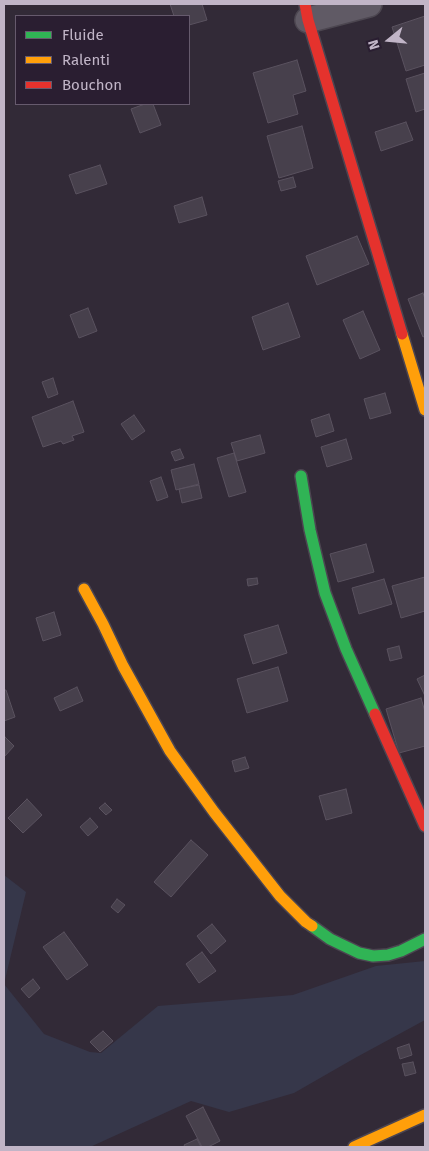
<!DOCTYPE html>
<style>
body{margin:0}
#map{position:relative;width:429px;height:1151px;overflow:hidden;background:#322a37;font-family:"Fira Sans",sans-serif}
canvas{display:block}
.frame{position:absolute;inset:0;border:5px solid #c1b5c7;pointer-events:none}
.legend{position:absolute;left:15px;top:15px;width:175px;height:90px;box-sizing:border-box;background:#2a1e31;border:1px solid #665a6d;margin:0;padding:6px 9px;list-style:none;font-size:15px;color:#c1b5c7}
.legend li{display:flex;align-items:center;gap:10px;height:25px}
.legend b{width:25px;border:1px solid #665a6d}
.north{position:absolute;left:364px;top:15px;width:50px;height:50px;-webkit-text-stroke:4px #2a1e31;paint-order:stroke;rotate:253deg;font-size:14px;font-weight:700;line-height:20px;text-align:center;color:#c1b5c7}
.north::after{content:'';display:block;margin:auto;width:18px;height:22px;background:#c1b5c7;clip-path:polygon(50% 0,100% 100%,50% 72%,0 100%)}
</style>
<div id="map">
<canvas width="429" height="1151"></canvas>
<div class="frame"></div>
<ul class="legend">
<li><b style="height:6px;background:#30b455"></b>Fluide</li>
<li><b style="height:6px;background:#ff9f0a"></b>Ralenti</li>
<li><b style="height:6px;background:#e5322d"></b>Bouchon</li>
</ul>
<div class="north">N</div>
</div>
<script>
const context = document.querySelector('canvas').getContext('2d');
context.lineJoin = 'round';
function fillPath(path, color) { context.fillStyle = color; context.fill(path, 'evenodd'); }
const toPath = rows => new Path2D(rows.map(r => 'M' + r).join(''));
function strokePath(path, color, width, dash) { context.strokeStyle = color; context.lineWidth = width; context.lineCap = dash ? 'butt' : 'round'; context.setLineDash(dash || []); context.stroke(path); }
const green = toPath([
 [4,875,26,892,4,984,44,1034,90,1052,101,1053,158,1006,293,995,376,966,425,961,425,1020,355,1058,294,1093,229,1112,191,1101,90,1147,4,1147]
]);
const building = toPath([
 [170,4,202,4,207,20,189,25,189,16,174,16,170,4],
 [425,16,425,65,406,71,392,27,425,16],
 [297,60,306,91,293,95,298,114,268,123,253,73,297,60],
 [425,73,425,109,416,112,406,79,425,73],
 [145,104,153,104,161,125,140,133,131,109,145,104],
 [406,122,413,140,381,151,375,132,406,122],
 [302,126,313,168,279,178,267,136,302,126],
 [100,165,107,184,76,194,69,175,100,165],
 [293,177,296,187,281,191,278,181,293,177],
 [202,197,207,215,179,223,174,206,202,197],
 [357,236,369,264,317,285,306,256,357,236],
 [423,293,425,299,425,336,423,337,408,299,423,293],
 [288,303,300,337,263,350,252,317,288,303],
 [88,308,97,331,79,338,70,315,88,308],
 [363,311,380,350,360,359,343,320,363,311],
 [53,378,58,394,48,398,42,382,53,378],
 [385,393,391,413,370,419,364,399,385,393],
 [73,401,84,432,72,436,74,440,63,444,61,441,43,447,32,417,73,401],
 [329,414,334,431,316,437,311,420,329,414],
 [134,415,145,431,132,440,121,424,134,415],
 [260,435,265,453,237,461,231,443,260,435],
 [346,439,352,459,327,467,321,447,346,439],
 [180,449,184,458,175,461,171,452,180,449],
 [234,453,246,492,229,497,217,458,234,453],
 [194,464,199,484,176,490,171,470,194,464],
 [161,477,168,497,157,501,150,481,161,477],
 [199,485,202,498,182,503,179,489,199,485],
 [366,544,374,572,338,582,330,554,366,544],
 [425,577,425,611,401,618,392,586,425,577],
 [257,578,258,584,248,586,247,579,257,578],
 [384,579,392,604,359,614,352,588,384,579],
 [54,612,61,635,43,641,36,618,54,612],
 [278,625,287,653,253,664,244,635,278,625],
 [399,646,402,658,390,661,387,649,399,646],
 [278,667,288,701,247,713,237,679,278,667],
 [425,675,425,696,417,679,425,675],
 [77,687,83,701,60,711,54,698,77,687],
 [4,690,6,690,15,717,4,721,4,690],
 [421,698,425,712,425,746,399,753,386,709,421,698],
 [5,737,14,746,5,756,4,738,5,737],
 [245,757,249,768,235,772,232,761,245,757],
 [346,789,352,813,326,820,319,796,346,789],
 [27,799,42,815,23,833,8,818,27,799],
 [105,803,112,810,106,815,99,808,105,803],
 [90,818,98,827,88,836,80,827,90,818],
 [191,840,208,855,171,897,154,882,191,840],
 [117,899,125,905,118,913,111,907,117,899],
 [212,924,226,941,211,954,197,936,212,924],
 [64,932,88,965,67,980,43,947,64,932],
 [202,952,216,971,199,983,186,964,202,952],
 [33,979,40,988,29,998,21,989,33,979],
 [103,1031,113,1041,100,1052,90,1042,103,1031],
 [409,1044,412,1055,400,1059,397,1048,409,1044],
 [413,1062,416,1073,405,1076,402,1064,413,1062],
 [203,1107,220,1141,208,1147,202,1147,186,1116,203,1107],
 [197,1139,201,1147,185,1147,184,1145,197,1139]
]);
const street = toPath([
 [308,20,369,4]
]);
const fast = toPath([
 [301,476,310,530,325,593,346,649,375,714],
 [312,926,330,939,359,953,373,956,388,955,401,951,425,939]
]);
const slow = toPath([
 [402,334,425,410],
 [84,589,103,624,123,666,170,751,214,812,280,896,306,922,312,926],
 [354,1147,425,1115]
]);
const jam = toPath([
 [305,4,308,20,402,334],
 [375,714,425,826]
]);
fillPath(green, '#36374a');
fillPath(building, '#47404c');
strokePath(building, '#5a525f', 1);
strokePath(street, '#4c4650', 28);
strokePath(fast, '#4c4551', 14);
strokePath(slow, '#4c4551', 14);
strokePath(jam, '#4c4551', 14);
strokePath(street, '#605a65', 25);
strokePath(fast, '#30b455', 11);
strokePath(slow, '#ff9f0a', 11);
strokePath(jam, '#e5322d', 11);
</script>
